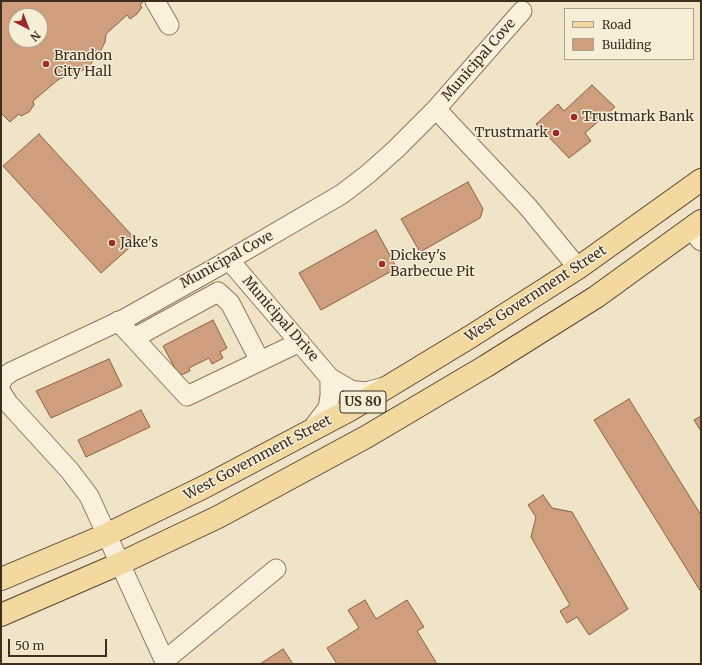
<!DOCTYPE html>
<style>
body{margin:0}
#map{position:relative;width:702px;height:665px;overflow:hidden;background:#f0e4c8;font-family:Merriweather,serif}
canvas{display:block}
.frame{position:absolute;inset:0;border:2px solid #3d2e20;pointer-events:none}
.legend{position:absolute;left:564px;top:8px;width:130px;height:52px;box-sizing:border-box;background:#f7eed8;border:1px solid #ada18e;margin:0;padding:5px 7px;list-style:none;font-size:12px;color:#3d2e20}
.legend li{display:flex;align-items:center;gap:8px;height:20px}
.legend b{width:20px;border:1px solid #ada18e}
.north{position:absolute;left:8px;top:8px;width:40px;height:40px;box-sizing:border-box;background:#f7eed8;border:1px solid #ada18e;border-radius:50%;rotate:138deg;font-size:11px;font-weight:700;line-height:16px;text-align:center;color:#3d2e20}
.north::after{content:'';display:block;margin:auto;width:14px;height:18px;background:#9e2a2b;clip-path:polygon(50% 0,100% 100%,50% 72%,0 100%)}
.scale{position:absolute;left:8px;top:639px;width:99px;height:18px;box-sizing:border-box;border:2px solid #3d2e20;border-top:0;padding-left:5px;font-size:12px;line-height:14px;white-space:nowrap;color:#3d2e20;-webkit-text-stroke:3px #f7eed8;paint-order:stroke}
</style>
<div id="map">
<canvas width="702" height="665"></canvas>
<div class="frame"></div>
<ul class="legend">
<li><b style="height:5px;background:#f3d9a0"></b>Road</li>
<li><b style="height:11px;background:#cf9f7d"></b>Building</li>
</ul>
<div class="north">N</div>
<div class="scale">50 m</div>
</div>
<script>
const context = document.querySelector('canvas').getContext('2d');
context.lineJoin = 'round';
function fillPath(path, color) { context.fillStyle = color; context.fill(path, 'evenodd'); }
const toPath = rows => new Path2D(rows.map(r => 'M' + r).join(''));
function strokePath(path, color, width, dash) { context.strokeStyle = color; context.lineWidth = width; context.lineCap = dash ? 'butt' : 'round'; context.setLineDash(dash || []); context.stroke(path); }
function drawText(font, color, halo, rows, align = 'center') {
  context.font = font + ' Merriweather,serif'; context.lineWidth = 3; context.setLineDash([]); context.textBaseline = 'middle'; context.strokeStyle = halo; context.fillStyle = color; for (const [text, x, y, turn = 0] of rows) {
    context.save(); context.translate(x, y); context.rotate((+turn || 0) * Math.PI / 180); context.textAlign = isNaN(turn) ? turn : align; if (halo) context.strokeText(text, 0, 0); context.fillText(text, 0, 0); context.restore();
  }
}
const building = toPath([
 [1,1,144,1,140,5,142,7,137,14,130,19,127,15,106,34,105,42,99,54,88,67,81,71,59,79,33,101,34,105,29,112,21,116,19,114,10,122,1,113,1,1],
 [16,16,40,16,40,40,16,40,16,16],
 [592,85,615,107,585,133,591,141,569,158,536,124,558,104,564,111,592,85],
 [39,134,137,241,101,273,3,166,39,134],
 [468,182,483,209,480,218,420,252,401,219,468,182],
 [376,230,397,268,321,310,299,273,376,230],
 [213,320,227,348,220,352,223,358,212,364,209,358,189,368,190,371,181,375,180,373,178,374,163,346,213,320],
 [109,359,122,386,51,418,36,391,109,359],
 [629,399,701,515,701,592,594,420,629,399],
 [141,410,150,427,86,457,78,440,141,410],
 [701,416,701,431,694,420,701,416],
 [543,495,552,508,572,512,628,609,589,635,577,617,567,623,560,611,570,605,531,537,536,517,528,505,543,495],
 [365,600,376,619,407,600,424,627,417,631,437,664,337,664,327,648,359,628,348,610,365,600],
 [283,649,293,664,260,664,283,649]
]);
const minor = toPath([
 [155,1,169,25],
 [436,109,528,207,578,268],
 [691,229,701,241],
 [229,260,330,378],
 [118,321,187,396,300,342],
 [134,338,218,292,230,303,260,361],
 [1,383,4,377,11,372,126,318,217,267,342,194,368,174,395,150,436,109,522,11],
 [1,392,8,403,70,471,89,496,166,664],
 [311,430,328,408,330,396,330,378,351,390,357,391,366,392,384,387],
 [165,660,276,569]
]);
const major = toPath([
 [1,579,106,535,206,486,348,411,470,337,578,268,701,180],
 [1,615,119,564,218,517,366,437,486,366,596,297,701,221]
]);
const markers = [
 [46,64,4,"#9e2a2b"],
 [574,117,4,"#9e2a2b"],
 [556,133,4,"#9e2a2b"],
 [112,243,4,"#9e2a2b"],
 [382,264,4,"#9e2a2b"]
];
const shields = [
 [363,402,46]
];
const shieldNames = [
 ["US 80",363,402]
];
const poiNames = [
 ["Brandon",54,56],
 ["City Hall",54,72],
 ["Trustmark Bank",582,117],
 ["Trustmark",548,133,"right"],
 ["Jake's",120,243],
 ["Dickey's",390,256],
 ["Barbecue Pit",390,272]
];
const streetNames = [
 ["Municipal Cove",479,60,-49],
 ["Municipal Cove",227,260,-29],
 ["West Government Street",536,294,-33],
 ["Municipal Drive",280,319,49],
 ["West Government Street",258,458,-28]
];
fillPath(building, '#cf9f7d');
strokePath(building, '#8d5f41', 1);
strokePath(minor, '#8d765c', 21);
strokePath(major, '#5b4430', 24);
strokePath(minor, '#faf1dc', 19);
strokePath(major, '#f3d9a0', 22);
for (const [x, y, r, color] of markers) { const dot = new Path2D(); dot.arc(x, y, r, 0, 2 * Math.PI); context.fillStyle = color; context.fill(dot); strokePath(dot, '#f7eed8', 1.5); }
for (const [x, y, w] of shields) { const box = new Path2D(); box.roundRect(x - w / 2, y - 11, w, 22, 3); context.fillStyle = '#f7eed8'; context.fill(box); strokePath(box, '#3d2e20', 1); }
drawText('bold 13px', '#3d2e20', null, shieldNames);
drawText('14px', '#3d2e20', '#f7eed8', poiNames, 'left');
drawText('14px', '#3d2e20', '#f7eed8', streetNames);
</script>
